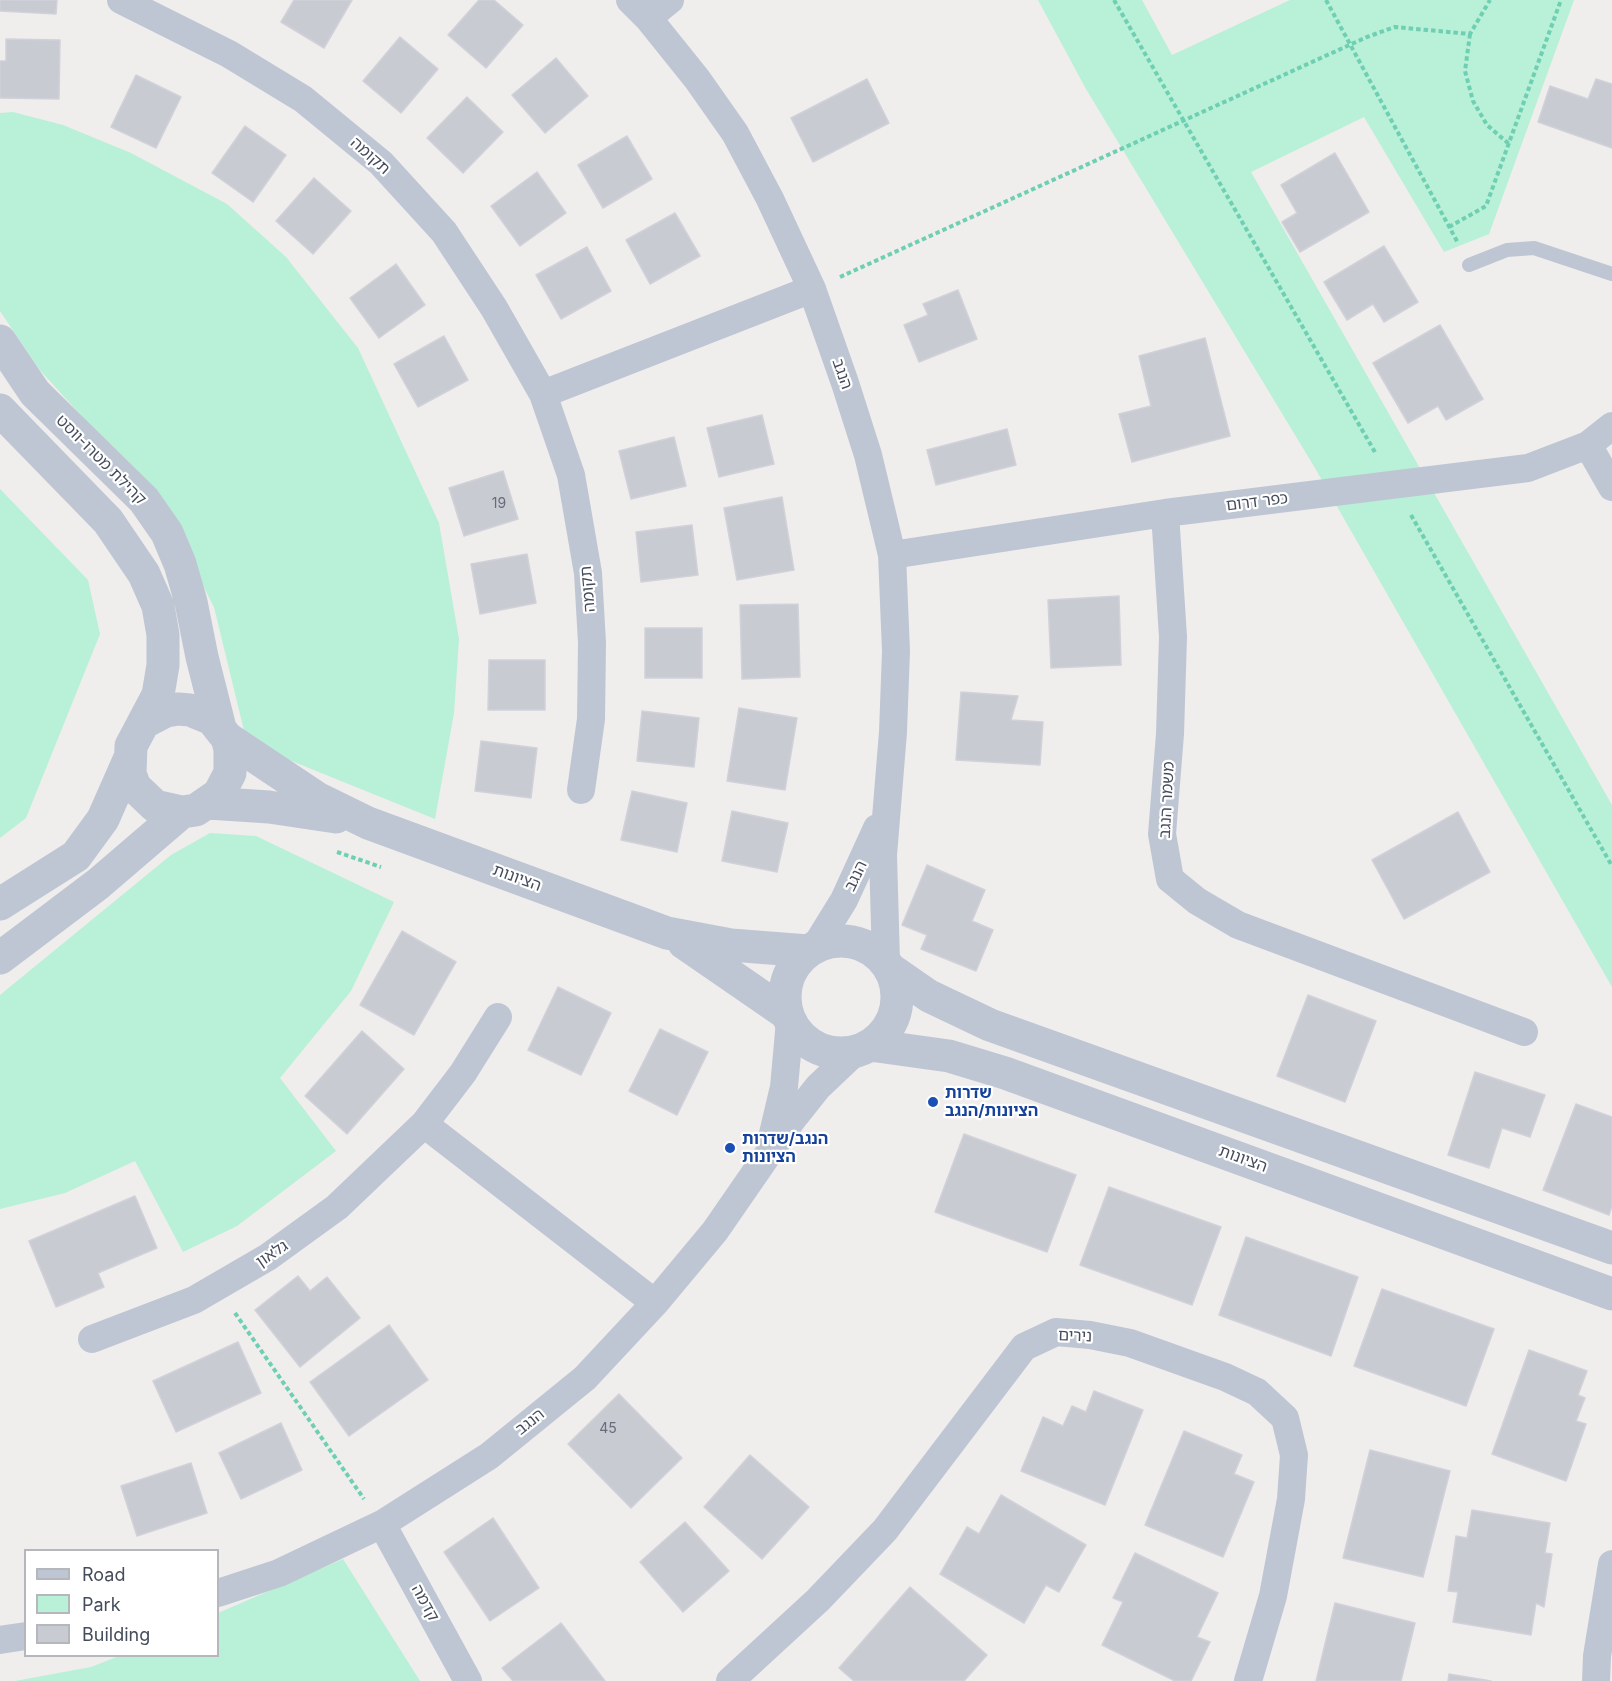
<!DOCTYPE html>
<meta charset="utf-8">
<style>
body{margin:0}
#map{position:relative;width:1612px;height:1681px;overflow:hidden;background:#f0eded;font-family:Inter,sans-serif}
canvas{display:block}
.legend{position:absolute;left:24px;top:1549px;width:195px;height:108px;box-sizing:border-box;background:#fff;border:2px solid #b5b7bd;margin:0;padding:8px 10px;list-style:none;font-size:18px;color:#454c5b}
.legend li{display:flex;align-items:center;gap:12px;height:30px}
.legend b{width:30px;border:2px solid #b5b7bd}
</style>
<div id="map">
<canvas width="1612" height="1681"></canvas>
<ul class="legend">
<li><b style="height:8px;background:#bfc6d3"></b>Road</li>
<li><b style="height:16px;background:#b8f0d8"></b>Park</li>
<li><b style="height:16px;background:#c9cbd3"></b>Building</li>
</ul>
</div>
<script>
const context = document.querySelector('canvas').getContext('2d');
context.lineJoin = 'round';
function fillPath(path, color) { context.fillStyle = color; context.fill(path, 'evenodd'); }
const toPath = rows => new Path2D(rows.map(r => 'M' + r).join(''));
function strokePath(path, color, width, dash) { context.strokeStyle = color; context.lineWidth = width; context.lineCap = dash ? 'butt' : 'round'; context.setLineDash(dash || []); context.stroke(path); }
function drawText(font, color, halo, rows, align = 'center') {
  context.font = font + ' Inter,"Noto Sans Hebrew",sans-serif'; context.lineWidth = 4.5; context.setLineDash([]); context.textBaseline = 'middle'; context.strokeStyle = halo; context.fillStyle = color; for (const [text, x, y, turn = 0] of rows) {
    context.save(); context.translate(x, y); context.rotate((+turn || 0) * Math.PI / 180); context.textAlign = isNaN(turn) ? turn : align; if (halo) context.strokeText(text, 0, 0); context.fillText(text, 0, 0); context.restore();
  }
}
const green = toPath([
 [1038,0,1142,0,1172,55,1290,0,1574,0,1489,234,1444,252,1364,117,1251,172,1612,805,1612,987,1315,468,1086,89],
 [13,112,63,125,131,153,227,204,286,257,358,348,439,523,459,639,454,713,435,819,247,743,214,607,161,504,39,369,0,311,0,113],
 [0,489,88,580,100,634,26,818,0,838],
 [210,833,256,836,394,902,351,991,280,1078,336,1151,237,1226,183,1252,135,1161,65,1193,0,1209,0,995,171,855],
 [343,1559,420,1681,15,1681,91,1667,119,1656,218,1656,218,1613]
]);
const building = toPath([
 [0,0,57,0,56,14,0,11,0,0],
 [294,0,352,0,324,48,281,22,294,0],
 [479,0,494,0,523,25,486,68,448,35,479,0],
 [400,37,438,69,401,113,363,81,400,37],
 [6,39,60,40,59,99,0,98,0,61,6,61,6,39],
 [556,58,588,96,545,133,512,95,556,58],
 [136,75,181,97,156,148,111,127,136,75],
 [867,79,889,123,813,162,791,118,867,79],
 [1596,79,1612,84,1612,148,1538,122,1550,86,1588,99,1596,79],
 [467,97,503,132,463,173,427,138,467,97],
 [245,126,286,155,253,202,212,173,245,126],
 [627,136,652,179,603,208,578,165,627,136],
 [1335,153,1369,212,1300,252,1282,222,1297,213,1281,185,1335,153],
 [537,172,566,213,520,246,491,206,537,172],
 [314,178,351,211,313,254,276,221,314,178],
 [675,213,700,256,650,284,626,240,675,213],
 [1384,246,1418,302,1384,322,1373,304,1347,320,1324,282,1384,246],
 [587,247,611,291,561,319,536,275,587,247],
 [396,264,425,305,379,338,350,298,396,264],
 [958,290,977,339,919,362,904,325,928,315,923,304,958,290],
 [1440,325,1483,399,1446,420,1438,406,1408,423,1373,363,1440,325],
 [444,336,468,380,418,407,394,364,444,336],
 [1205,338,1230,436,1132,462,1119,414,1151,406,1139,356,1205,338],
 [762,415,774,464,719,477,707,428,762,415],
 [1007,429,1016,465,936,485,927,450,1007,429],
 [674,437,686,486,631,499,619,451,674,437],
 [503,471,518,519,464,536,449,488,503,471],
 [782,497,794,570,737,580,724,508,782,497],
 [692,525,698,575,641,582,636,532,692,525],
 [527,554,536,603,480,614,471,564,527,554],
 [1119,596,1121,665,1051,668,1048,600,1119,596],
 [798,604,800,677,742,679,740,605,798,604],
 [645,628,702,628,702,678,645,678,645,628],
 [489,660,545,660,545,710,488,710,489,660],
 [961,692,1018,696,1011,720,1043,722,1040,765,956,760,961,692],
 [739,708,797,718,785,790,727,781,739,708],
 [642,711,699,718,694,767,637,761,642,711],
 [481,741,537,748,531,798,475,791,481,741],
 [632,791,687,803,677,852,621,840,632,791],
 [732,811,788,823,777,872,722,861,732,811],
 [1458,812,1490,872,1404,919,1372,860,1458,812],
 [927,865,985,890,972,921,993,930,976,971,921,949,927,935,902,925,927,865],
 [402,931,456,962,414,1035,360,1005,402,931],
 [558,987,611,1013,581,1075,528,1050,558,987],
 [1308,995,1376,1021,1345,1102,1277,1076,1308,995],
 [660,1029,708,1052,677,1115,629,1091,660,1029],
 [362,1031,404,1069,347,1134,305,1096,362,1031],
 [1475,1072,1545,1095,1530,1137,1502,1128,1489,1168,1448,1155,1475,1072],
 [1576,1104,1612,1117,1612,1206,1609,1215,1543,1190,1576,1104],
 [964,1134,1076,1175,1047,1252,935,1212,964,1134],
 [1109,1187,1221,1227,1192,1305,1080,1265,1109,1187],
 [135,1196,157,1248,98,1273,104,1287,56,1307,29,1241,135,1196],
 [1246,1237,1358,1277,1331,1356,1219,1315,1246,1237],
 [298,1276,310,1291,327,1277,360,1318,300,1367,255,1310,298,1276],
 [1382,1289,1494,1329,1466,1406,1354,1366,1382,1289],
 [389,1325,428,1380,349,1436,310,1382,389,1325],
 [238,1342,261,1393,176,1432,153,1381,238,1342],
 [1529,1350,1587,1371,1578,1395,1585,1398,1576,1421,1586,1424,1566,1481,1492,1454,1529,1350],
 [1094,1391,1143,1410,1105,1505,1021,1471,1043,1417,1063,1426,1072,1406,1086,1412,1094,1391],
 [619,1394,682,1458,631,1508,568,1444,619,1394],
 [281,1423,302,1470,241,1499,219,1453,281,1423],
 [1184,1431,1242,1455,1234,1474,1254,1482,1223,1557,1145,1525,1184,1431],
 [1370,1450,1450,1471,1423,1577,1343,1558,1370,1450],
 [750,1455,809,1507,762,1559,704,1507,750,1455],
 [191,1463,207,1513,137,1536,121,1486,191,1463],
 [1001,1495,1086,1545,1059,1592,1046,1585,1024,1623,940,1574,967,1527,979,1534,1001,1495],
 [1472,1510,1550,1523,1545,1553,1552,1554,1544,1607,1536,1603,1531,1635,1453,1622,1458,1592,1448,1591,1456,1536,1467,1538,1472,1510],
 [493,1518,539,1588,490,1621,444,1552,493,1518],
 [685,1522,729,1571,683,1612,640,1562,685,1522],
 [1135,1553,1218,1593,1197,1637,1210,1642,1191,1681,1175,1681,1102,1645,1123,1602,1113,1598,1135,1553],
 [910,1587,987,1655,964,1681,854,1681,839,1668,910,1587],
 [1335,1603,1415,1623,1401,1681,1316,1681,1335,1603],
 [561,1623,605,1681,513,1681,502,1668,561,1623],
 [1449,1674,1491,1681,1448,1681,1449,1674]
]);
const path = toPath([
 [1114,0,1376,454],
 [1326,0,1458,243],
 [1470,34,1465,71,1473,101,1487,125,1509,144],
 [1449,227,1486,206,1561,0],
 [840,277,1367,37,1395,27,1470,34,1490,0],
 [1411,515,1612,866],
 [337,852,381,867],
 [235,1313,364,1499]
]);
const service = toPath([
 [1469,265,1507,250,1534,248,1612,274]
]);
const minor = toPath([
 [121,0,229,54,303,99,381,163,444,232,494,308,543,394,571,475,588,573,592,643,591,719,581,790],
 [630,0,648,18,697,79,735,133,770,199,812,289,845,383,868,455,892,555,896,651,893,732,883,855,886,962],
 [648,18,670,0],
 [543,394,812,289],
 [1588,445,1612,487],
 [1165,513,1173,637,1170,734,1162,834,1170,879,1197,901,1238,925,1524,1032],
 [892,555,1165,513,1528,468,1588,445,1612,426],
 [815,947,844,900,877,828],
 [424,1124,655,1303],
 [772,1138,784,1087,790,1021],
 [92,1339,194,1300,268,1257,337,1207,424,1124,463,1073,498,1017],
 [382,1524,468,1681],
 [218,1593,279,1573,382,1524,489,1456,585,1378,655,1303,715,1231,791,1121,818,1087,856,1051],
 [0,1640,26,1636],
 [730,1681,818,1600,885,1530,1024,1347,1056,1332,1090,1335,1130,1343,1225,1377,1257,1392,1285,1418,1294,1455,1291,1499,1273,1596,1248,1681],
 [1596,1681,1597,1656,1612,1564]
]);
const tertiary = toPath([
 [0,341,35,393,144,500,167,533,180,564,191,602,202,657,220,728],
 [0,410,108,521,144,574,158,606,163,635,163,665,158,695,131,746,130,774,135,787,155,806,182,812,196,810,219,794,230,773,230,749,227,738,212,719,190,710,178,709,166,711,145,722],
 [227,738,317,798,368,823,667,933,731,945,808,951],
 [208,803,269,807,336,817],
 [0,904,76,856,103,819,129,760],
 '785 997a56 56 0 1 1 112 0a56 56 0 1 1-112 0Z',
 [684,943,787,1014],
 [0,958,98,884,182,812],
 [890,969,929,996,990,1025,1612,1248],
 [870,1045,949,1056,1005,1073,1612,1294]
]);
const markers = [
 [933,1102,6,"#1a4fb4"],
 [730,1148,6,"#1a4fb4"]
];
const numberNames = [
 ["19",499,504],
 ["45",608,1429]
];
const streetNames = [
 ["תקומה",370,156,42],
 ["הנגב",842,374,71],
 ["קהילת מטרו-ווסט",101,460,45],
 ["כפר דרום",1257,502,-7],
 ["תקומה",588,589,-95],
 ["משמר הנגב",1167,800,-87],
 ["הנגב",856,876,-64],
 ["הציונות",517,878,20],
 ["הציונות",1243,1159,20],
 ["גלאון",272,1254,-34],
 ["נירים",1075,1336,2],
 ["הנגב",530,1422,-39],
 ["קדמה",425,1603,61]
];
const transitNames = [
 ["שדרות",945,1093],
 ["הציונות/הנגב",945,1111],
 ["הנגב/שדרות",742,1139],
 ["הציונות",742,1157]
];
fillPath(green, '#b8f0d8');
fillPath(building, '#c9cbd3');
strokePath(building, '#d1d1d9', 1.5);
strokePath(path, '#6fcfb2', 4, [4.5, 3]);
strokePath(service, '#bfc6d3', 14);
strokePath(minor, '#bfc6d3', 28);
strokePath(tertiary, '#bfc6d3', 33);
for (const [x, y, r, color] of markers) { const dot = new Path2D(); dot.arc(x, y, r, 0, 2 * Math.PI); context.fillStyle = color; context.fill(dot); strokePath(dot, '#fff', 2); }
drawText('14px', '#666c79', null, numberNames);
drawText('16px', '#454c5b', '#fff', streetNames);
drawText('bold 16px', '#164399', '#fff', transitNames, 'left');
</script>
